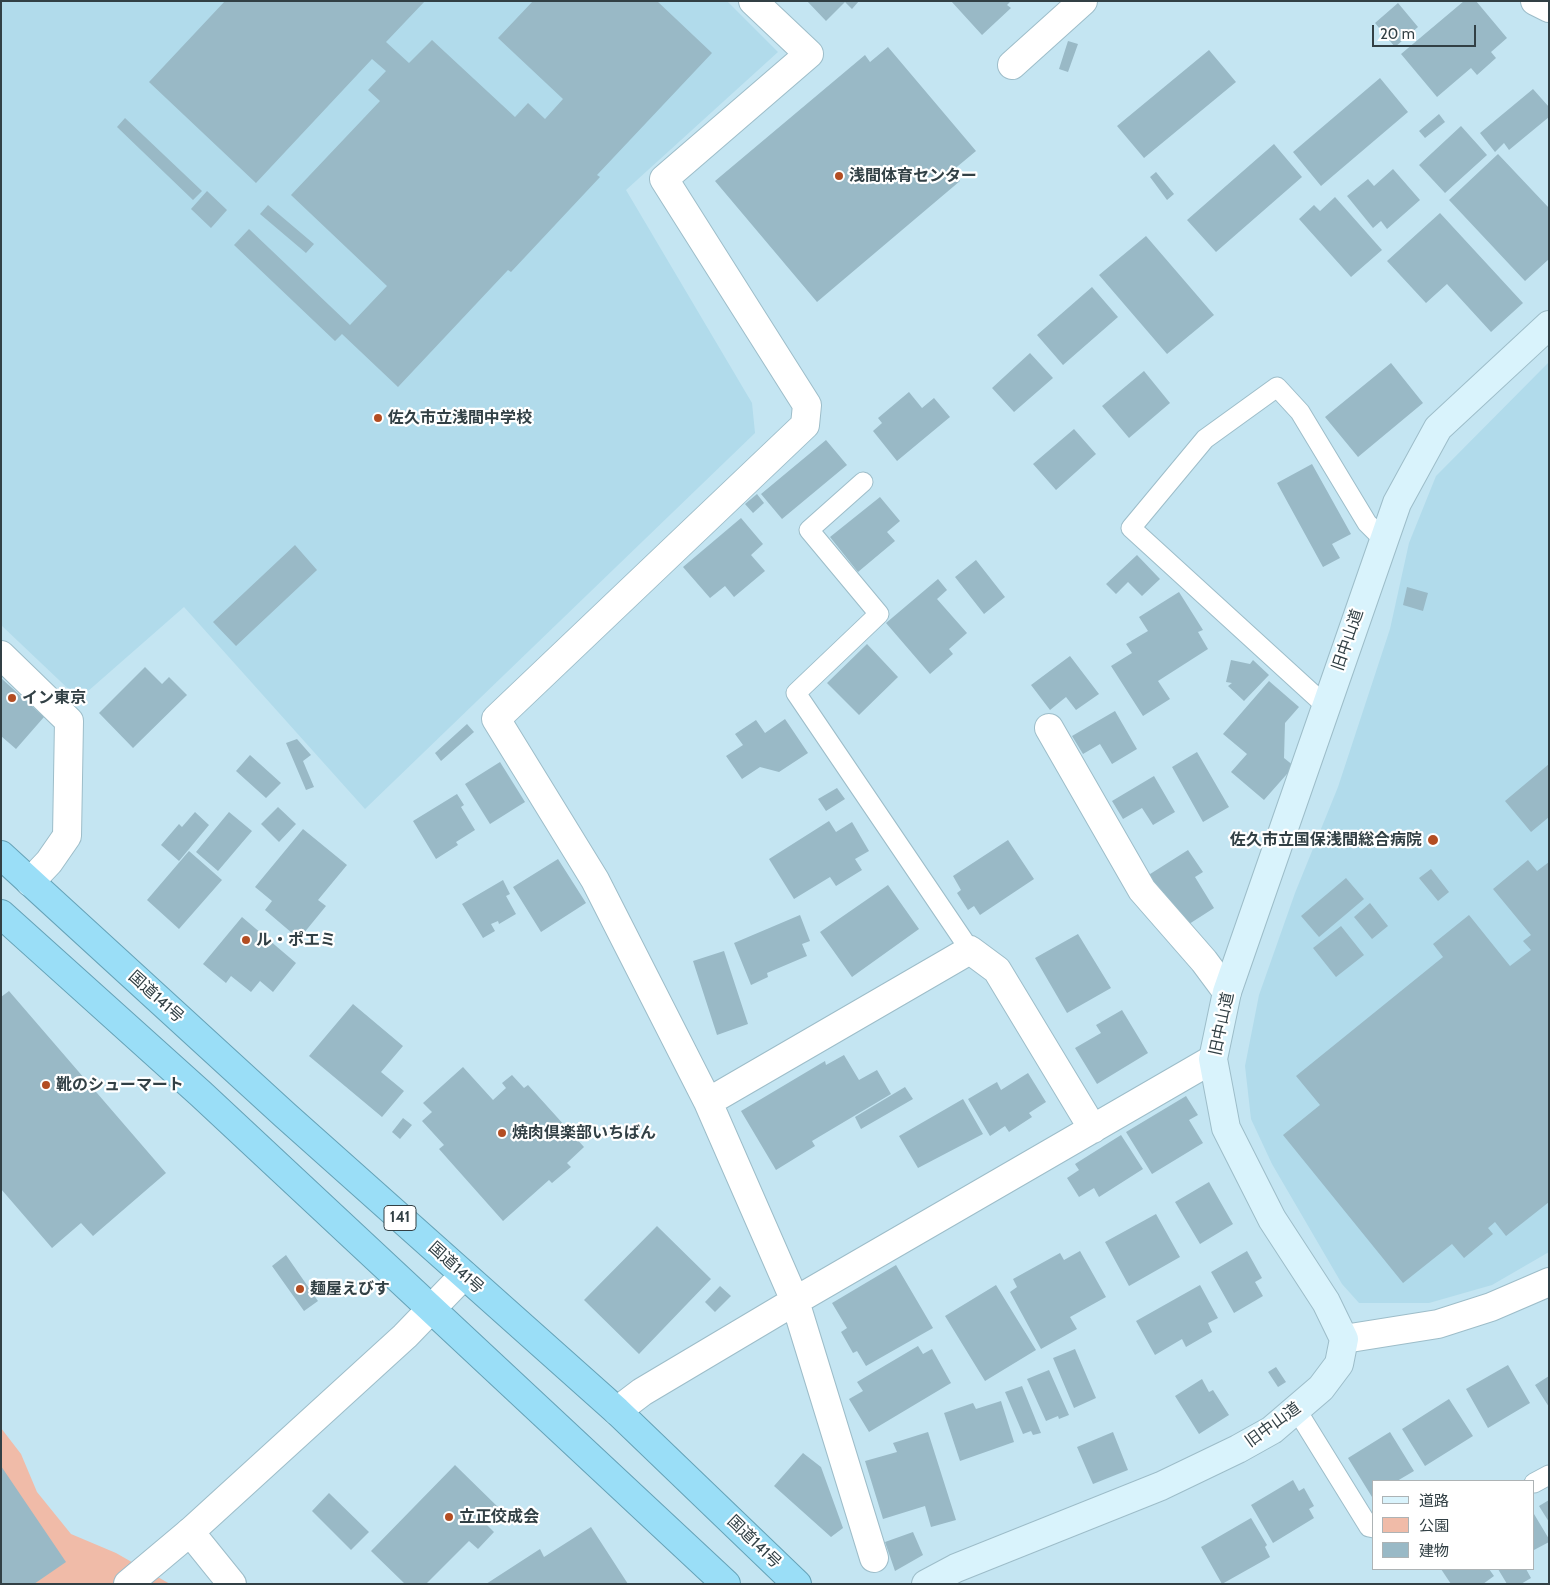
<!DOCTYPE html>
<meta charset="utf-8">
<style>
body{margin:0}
#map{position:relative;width:1550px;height:1585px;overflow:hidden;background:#c4e5f2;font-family:Cabin,"Noto Sans JP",sans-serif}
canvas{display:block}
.frame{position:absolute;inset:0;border:2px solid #324045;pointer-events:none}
.legend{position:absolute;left:1372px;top:1480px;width:162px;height:90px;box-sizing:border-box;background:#fff;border:1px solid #adb3b5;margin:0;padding:6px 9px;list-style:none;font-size:15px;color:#324045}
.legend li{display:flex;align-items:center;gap:10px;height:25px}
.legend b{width:25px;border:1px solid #adb3b5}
.scale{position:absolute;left:1372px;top:25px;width:104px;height:22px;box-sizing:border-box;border:2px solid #324045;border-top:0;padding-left:6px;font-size:15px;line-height:18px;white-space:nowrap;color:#324045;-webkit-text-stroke:4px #fff;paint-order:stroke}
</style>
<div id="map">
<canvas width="1550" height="1585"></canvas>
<div class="frame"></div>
<ul class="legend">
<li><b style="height:6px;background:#d9f3fc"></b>道路</li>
<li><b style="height:14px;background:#f0bba8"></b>公園</li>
<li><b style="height:14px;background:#99b9c6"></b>建物</li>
</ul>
<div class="scale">20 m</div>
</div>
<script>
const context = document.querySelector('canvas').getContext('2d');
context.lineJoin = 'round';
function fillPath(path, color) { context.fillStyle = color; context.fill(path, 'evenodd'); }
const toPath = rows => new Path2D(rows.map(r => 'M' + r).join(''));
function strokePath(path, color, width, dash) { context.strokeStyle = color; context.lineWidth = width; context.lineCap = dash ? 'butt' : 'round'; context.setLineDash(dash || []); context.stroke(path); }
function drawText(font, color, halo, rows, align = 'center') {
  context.font = font + ' Cabin,"Noto Sans JP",sans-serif'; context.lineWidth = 4.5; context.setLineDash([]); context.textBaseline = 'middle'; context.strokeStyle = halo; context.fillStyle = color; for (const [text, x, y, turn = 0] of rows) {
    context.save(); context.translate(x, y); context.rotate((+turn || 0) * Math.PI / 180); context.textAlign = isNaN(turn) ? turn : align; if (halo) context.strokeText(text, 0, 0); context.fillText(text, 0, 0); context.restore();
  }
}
const built = toPath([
 [1,1,727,1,778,52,626,190,752,403,755,433,365,809,184,607,79,699,1,625],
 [1549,362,1549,1252,1492,1285,1429,1303,1359,1303,1342,1284,1272,1164,1251,1119,1245,1066,1259,995,1295,893,1338,787,1390,629,1409,543,1436,476]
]);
const green = toPath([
 [1,1428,21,1454,37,1492,71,1534,116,1553,170,1584,1,1584]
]);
const building = toPath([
 [225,1,425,1,386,42,409,63,432,40,515,117,528,103,545,119,563,99,498,38,533,1,657,1,712,53,597,175,600,177,511,272,508,270,398,387,342,334,335,341,234,245,249,229,350,325,387,286,291,195,380,101,368,90,386,71,372,59,256,183,149,82],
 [807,1,859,1,852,9,845,2,826,21],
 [951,1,1011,1,1007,5,1011,8,982,35],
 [1464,1,1476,1,1507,38,1491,52,1496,58,1477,75,1471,68,1437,97,1401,54],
 [1398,3,1418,27,1395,47,1375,23],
 [1068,41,1078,44,1068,72,1059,69],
 [888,47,976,151,952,171,960,181,817,302,715,181,865,55,870,62],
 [1209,50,1236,82,1144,158,1117,126],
 [1380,78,1408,112,1321,186,1293,152],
 [1533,89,1549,107,1549,117,1509,150,1504,143,1495,152,1480,133],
 [1439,114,1445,122,1425,138,1419,131],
 [125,118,202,191,193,200,117,127],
 [1461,126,1487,155,1445,193,1419,165],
 [1274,144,1302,177,1216,252,1187,220],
 [1498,154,1549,208,1549,259,1525,281,1449,200],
 [1393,169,1420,200,1387,229,1381,221,1373,228,1347,196,1368,179,1374,186],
 [1156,172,1174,194,1167,200,1150,177],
 [207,191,227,210,211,228,191,209],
 [1335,197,1382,250,1351,277,1299,219,1314,205,1320,211],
 [268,205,314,244,306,253,260,214],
 [1440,213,1523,303,1491,332,1447,284,1426,303,1387,261],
 [1146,236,1214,315,1167,354,1099,275],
 [1092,287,1118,317,1063,365,1037,335],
 [1030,353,1053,378,1014,412,992,388],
 [1391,363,1423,403,1358,457,1325,417],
 [1144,371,1170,403,1129,438,1102,406],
 [909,392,922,408,934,398,950,417,897,461,873,431,882,423,878,418],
 [1074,429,1096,454,1056,490,1033,464],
 [826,440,847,465,782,519,761,494],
 [1312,464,1351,534,1332,544,1340,558,1323,567,1277,483],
 [757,494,764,503,753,513,745,504],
 [880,497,900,521,887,532,895,541,858,572,830,537],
 [741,518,763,544,751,555,765,571,734,597,725,586,710,598,683,567],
 [295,545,317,570,236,646,213,622],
 [1137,555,1160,579,1142,596,1128,582,1116,594,1106,584],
 [976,560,1005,597,984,614,955,577],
 [938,579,947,590,937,599,967,633,949,649,953,654,930,674,886,623],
 [1407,587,1428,593,1423,611,1403,605],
 [1179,592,1203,630,1198,632,1208,649,1158,681,1170,699,1143,716,1111,666,1132,653,1126,644,1148,631,1139,617],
 [867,644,898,677,859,715,827,683],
 [1070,656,1099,694,1076,710,1066,697,1050,710,1031,685],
 [1231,660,1250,664,1253,660,1269,675,1244,701,1228,686,1232,683,1226,682],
 [145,667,162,684,169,677,187,695,133,748,99,713],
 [1,678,44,717,16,749,1,736],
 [1269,681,1299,707,1285,723,1284,758,1294,766,1264,800,1231,772,1247,754,1223,734],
 [1115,711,1137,749,1112,764,1100,744,1083,754,1072,736],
 [785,719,808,753,779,772,760,767,742,779,726,756,743,745,735,734,756,720,765,733],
 [467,724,474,732,441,761,435,753],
 [297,739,311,755,303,761,314,787,306,790,286,743],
 [1197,752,1229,807,1203,822,1172,767],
 [250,755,281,783,266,798,236,771],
 [500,762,525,802,490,824,465,784],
 [1549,764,1549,817,1531,832,1505,801],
 [1154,776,1175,812,1153,825,1142,808,1123,819,1112,801],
 [837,788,845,799,826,811,818,799],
 [457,794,464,805,461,807,475,830,456,842,458,845,436,859,413,821],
 [278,807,296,824,279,842,261,824],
 [195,812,209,825,179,861,161,845,179,824,182,827],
 [229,812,252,831,218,871,196,852],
 [829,821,836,832,852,822,869,851,855,859,862,870,836,886,830,877,794,899,769,859],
 [303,829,347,865,318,900,326,906,299,939,265,910,272,901,255,887],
 [1008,840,1034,879,980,915,974,906,968,910,957,893,961,890,953,876],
 [1188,850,1203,872,1195,877,1214,908,1186,926,1164,893,1159,896,1147,876],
 [189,851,222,880,179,929,147,900],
 [558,859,586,903,541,932,513,887],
 [1528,860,1537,871,1549,862,1549,1202,1506,1236,1495,1222,1488,1228,1493,1234,1464,1258,1452,1244,1403,1283,1283,1135,1320,1105,1296,1076,1443,957,1433,944,1469,915,1510,966,1531,950,1523,941,1531,935,1493,889],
 [1431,869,1449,892,1438,901,1419,878],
 [1346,878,1364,899,1319,937,1301,916],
 [503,880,510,894,506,896,516,914,499,924,498,921,491,924,495,931,483,938,462,904],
 [888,885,919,929,852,977,820,932],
 [1370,903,1388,926,1372,939,1354,917],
 [800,915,810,941,802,944,807,956,767,973,768,977,751,985,734,943],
 [242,917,296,963,273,992,260,981,251,992,231,976,226,983,203,964],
 [1341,926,1364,955,1336,977,1313,948],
 [1078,934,1111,988,1067,1013,1035,958],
 [724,951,748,1024,717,1035,693,961],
 [9,991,166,1173,93,1236,81,1223,52,1248,1,1189,1,997],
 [353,1004,403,1046,381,1072,404,1091,382,1117,309,1056],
 [1122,1010,1148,1053,1097,1084,1075,1048,1101,1033,1096,1025],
 [844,1055,859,1080,877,1070,891,1094,812,1141,815,1146,776,1170,741,1111,825,1061,826,1065],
 [463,1067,493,1100,506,1088,502,1083,512,1075,524,1088,528,1085,584,1147,567,1163,571,1167,552,1183,549,1180,503,1221,439,1149,444,1145,422,1121,432,1112,423,1103],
 [1028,1073,1046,1102,1029,1113,1032,1117,1009,1132,1005,1126,990,1136,968,1099,997,1082,1001,1090],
 [905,1087,913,1099,861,1129,855,1117],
 [1186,1096,1198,1115,1189,1120,1203,1143,1152,1174,1126,1132],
 [963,1099,983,1134,918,1168,899,1136],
 [403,1118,412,1125,400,1139,392,1132],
 [1121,1135,1143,1169,1099,1197,1094,1188,1079,1197,1067,1178,1079,1170,1075,1164],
 [1209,1182,1233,1224,1200,1244,1175,1202],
 [1156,1214,1180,1257,1129,1286,1105,1242],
 [657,1226,711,1279,639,1354,584,1300],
 [1080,1251,1106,1297,1070,1317,1077,1329,1041,1349,1010,1292,1017,1287,1013,1279,1060,1253,1064,1260],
 [1247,1251,1262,1278,1255,1282,1263,1296,1234,1313,1211,1272],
 [286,1255,318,1301,304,1311,272,1266],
 [896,1265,933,1328,866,1366,857,1351,853,1353,841,1332,847,1328,832,1303],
 [996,1285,1036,1350,985,1381,945,1316],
 [1200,1285,1218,1318,1208,1323,1212,1332,1186,1347,1182,1339,1155,1355,1136,1321],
 [720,1286,731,1296,715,1312,705,1302],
 [918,1346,923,1354,932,1349,951,1383,869,1432,849,1399,863,1391,857,1382],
 [1075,1349,1096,1398,1074,1408,1053,1358],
 [1508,1365,1530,1403,1488,1428,1466,1389],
 [1276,1367,1286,1382,1278,1387,1268,1372],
 [1049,1370,1069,1415,1059,1419,1058,1416,1046,1421,1027,1379],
 [1549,1376,1549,1407,1535,1385],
 [1202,1379,1209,1392,1213,1390,1229,1415,1199,1434,1175,1396],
 [1022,1386,1041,1433,1033,1435,1031,1431,1023,1434,1005,1392],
 [1449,1399,1473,1436,1425,1466,1402,1429],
 [1001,1401,1014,1442,960,1461,944,1413,973,1403,976,1409],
 [928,1432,956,1520,931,1527,925,1506,883,1519,865,1461,897,1452,893,1443],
 [1113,1432,1128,1470,1093,1484,1077,1447],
 [1390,1432,1414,1471,1397,1481,1374,1481,1372,1497,1348,1458],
 [803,1453,821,1467,843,1528,831,1537,774,1486],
 [455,1465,501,1510,487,1525,494,1532,478,1549,469,1541,426,1584,405,1584,371,1551],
 [1,1466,66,1562,34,1584,1,1584],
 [1293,1480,1299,1491,1304,1488,1314,1506,1309,1509,1314,1518,1273,1543,1251,1505],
 [329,1493,369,1532,351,1550,312,1511],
 [1549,1500,1549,1522,1539,1506],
 [1534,1514,1549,1539,1549,1542,1534,1550],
 [1251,1518,1267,1545,1265,1547,1270,1557,1222,1584,1201,1547],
 [591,1527,628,1584,486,1584,540,1549,544,1557],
 [913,1532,923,1555,895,1571,885,1542],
 [1441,1569,1489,1569,1494,1576,1483,1584,1451,1584],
 [1498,1569,1526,1569,1531,1578,1521,1584,1507,1584]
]);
const service = toPath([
 [863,482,809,530,879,614,796,693,970,950],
 [1326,706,1131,528,1205,439,1277,387,1300,412,1367,523,1383,539],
 [1296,1409,1369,1527,1374,1528],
 [1534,1483,1549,1475]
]);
const minor = toPath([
 [753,1,809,54,664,179,807,405,805,425,496,719,595,880,708,1102,795,1301,874,1558],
 [1535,1,1549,8],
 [1012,65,1083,1],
 [1,655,69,721,67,836,49,862,30,882],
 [1049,728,1142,890,1204,961,1227,992],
 [708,1102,970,950,997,970,1093,1129],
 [1344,1339,1438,1324,1491,1307,1549,1282],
 [617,1411,642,1392,795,1301,1213,1059],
 [190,1532,232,1584]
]);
const tertiary = toPath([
 [128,1584,190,1532,405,1336,464,1275]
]);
const secondary = toPath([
 [926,1584,956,1568,1161,1486,1238,1449,1272,1430,1321,1388,1339,1364,1344,1339,1326,1302,1272,1219,1226,1128,1213,1059,1227,992,1397,503,1438,428,1549,325]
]);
const trunk = toPath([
 [1,855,285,1115,617,1411,797,1584],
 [1,914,201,1094,726,1584]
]);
const markers = [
 [839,176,5,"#b34d22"],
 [378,418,5,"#b34d22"],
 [12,698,5,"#b34d22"],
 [1433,840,6,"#b34d22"],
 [246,940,5,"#b34d22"],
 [46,1085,5,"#b34d22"],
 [502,1133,5,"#b34d22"],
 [300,1289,5,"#b34d22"],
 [449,1517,5,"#b34d22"]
];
const shields = [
 [400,1218,32]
];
const shieldNames = [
 ["141",400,1218]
];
const poiNames = [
 ["浅間体育センター",849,176],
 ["佐久市立浅間中学校",388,418],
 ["イン東京",22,698],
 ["佐久市立国保浅間総合病院",1422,840,"right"],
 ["ル・ポエミ",256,940],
 ["靴のシューマート",56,1085],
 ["焼肉倶楽部いちばん",512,1133],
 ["麺屋えびす",310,1289],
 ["立正佼成会",459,1517]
];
const streetNames = [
 ["旧中山道",1348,640,-71],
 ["国道141号",156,997,42],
 ["旧中山道",1222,1024,-78],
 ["国道141号",456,1268,42],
 ["旧中山道",1273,1425,-36],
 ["国道141号",754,1542,44]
];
fillPath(built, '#b1dbeb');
fillPath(green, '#f0bba8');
fillPath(building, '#99b9c6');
strokePath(service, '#9dbdc9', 21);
strokePath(minor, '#9dbdc9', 30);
strokePath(tertiary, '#9dbdc9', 30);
strokePath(secondary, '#9dbdc9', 30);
strokePath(trunk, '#65a2b7', 30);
strokePath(service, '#fff', 19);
strokePath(minor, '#fff', 28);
strokePath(tertiary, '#fff', 28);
strokePath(secondary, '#d9f3fc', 28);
strokePath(trunk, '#9adef7', 28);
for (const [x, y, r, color] of markers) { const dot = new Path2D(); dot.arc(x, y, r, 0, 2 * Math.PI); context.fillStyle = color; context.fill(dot); strokePath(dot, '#fff', 2); }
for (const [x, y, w] of shields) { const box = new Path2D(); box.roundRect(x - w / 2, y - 12.5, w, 25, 4); context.fillStyle = '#fff'; context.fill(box); strokePath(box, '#324045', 1); }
drawText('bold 15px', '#324045', null, shieldNames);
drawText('bold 16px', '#324045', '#fff', poiNames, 'left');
drawText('16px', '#324045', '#fff', streetNames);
</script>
